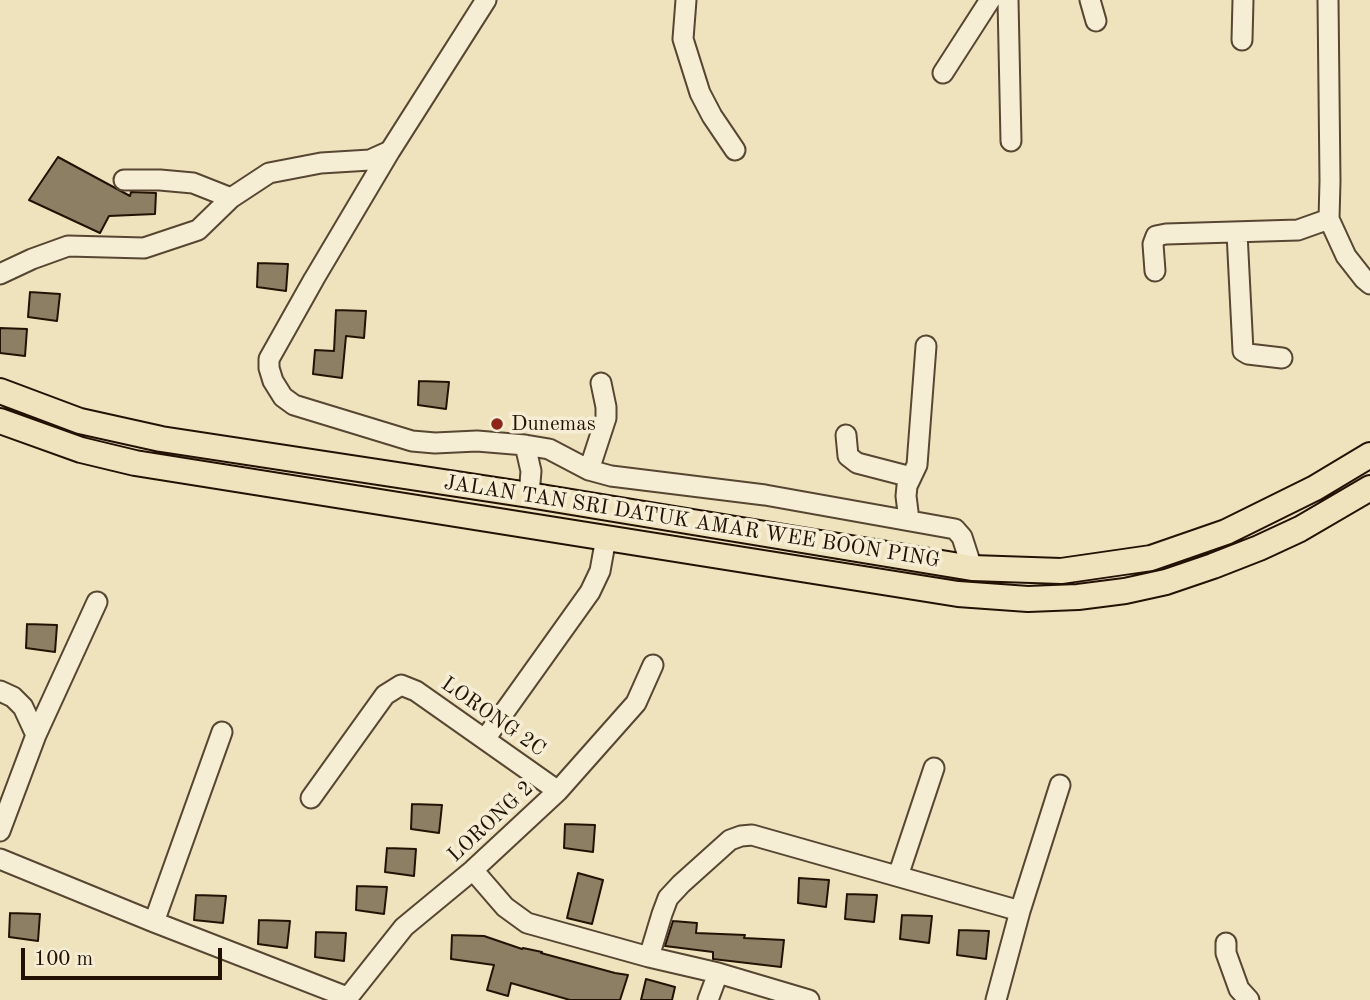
<!DOCTYPE html>
<style>
body{margin:0}
#map{position:relative;width:1370px;height:1000px;overflow:hidden;background:#efe3bd;font-family:"Old Standard TT",serif}
canvas{display:block}
.scale{position:absolute;left:21px;top:948px;width:201px;height:32px;box-sizing:border-box;border:4px solid #231203;border-top:0;padding-left:9px;font-size:21px;line-height:24px;white-space:nowrap;color:#231203;-webkit-text-stroke:5px #f5edd4;paint-order:stroke}
</style>
<div id="map">
<canvas width="1370" height="1000"></canvas>
<div class="scale">100 m</div>
</div>
<script>
const context = document.querySelector('canvas').getContext('2d');
context.lineJoin = 'round';
function fillPath(path, color) { context.fillStyle = color; context.fill(path, 'evenodd'); }
const toPath = rows => new Path2D(rows.map(r => 'M' + r).join(''));
function strokePath(path, color, width, dash) { context.strokeStyle = color; context.lineWidth = width; context.lineCap = dash ? 'butt' : 'round'; context.setLineDash(dash || []); context.stroke(path); }
function drawText(font, color, halo, rows, align = 'center') {
  context.font = font + ' "Old Standard TT",serif'; context.lineWidth = 7; context.setLineDash([]); context.textBaseline = 'middle'; context.strokeStyle = halo; context.fillStyle = color; for (const [text, x, y, turn = 0] of rows) {
    context.save(); context.translate(x, y); context.rotate((+turn || 0) * Math.PI / 180); context.textAlign = isNaN(turn) ? turn : align; if (halo) context.strokeText(text, 0, 0); context.fillText(text, 0, 0); context.restore();
  }
}
const building = toPath([
 [58,157,130,196,131,192,156,193,155,214,109,216,100,233,29,200,58,157],
 [258,263,288,264,286,291,257,287,258,263],
 [30,292,60,294,57,321,28,317,30,292],
 [336,310,366,311,364,338,346,336,342,378,313,374,315,350,334,351,336,310],
 [0,328,27,329,25,356,0,353,0,328],
 [419,381,449,382,446,409,418,405,419,381],
 [27,624,57,625,55,652,26,648,27,624],
 [412,804,442,805,439,833,411,829,412,804],
 [565,824,595,825,593,852,564,848,565,824],
 [387,848,416,849,414,876,385,872,387,848],
 [578,873,603,880,592,924,567,918,578,873],
 [799,878,829,880,826,907,798,903,799,878],
 [357,886,387,887,384,914,356,910,357,886],
 [847,894,877,895,874,922,845,919,847,894],
 [196,895,226,896,223,923,194,920,196,895],
 [10,913,40,914,38,941,9,937,10,913],
 [902,915,932,916,929,943,900,939,902,915],
 [259,920,290,921,287,948,258,944,259,920],
 [673,921,697,923,696,933,745,935,744,938,784,940,781,967,713,959,713,952,665,946,673,921],
 [959,930,989,931,986,959,957,955,959,930],
 [316,932,346,933,344,961,315,957,316,932],
 [452,935,484,936,522,949,523,948,542,952,541,953,615,973,628,975,620,1000,570,1000,511,983,508,996,487,990,494,965,451,959,452,935],
 [646,979,675,987,672,1000,641,1000,646,979]
]);
const minor = toPath([
 [486,0,390,151,314,279,269,359,269,368,273,381,283,397,294,405,412,441,435,443,477,441,525,445,549,449,589,470,611,476,765,495,955,529,962,537,972,568],
 [686,0,683,39,700,93,712,116,735,150],
 [1008,0,1011,141],
 [1090,0,1096,21],
 [1242,40,1243,0],
 [943,73,990,0],
 [124,180,160,180,193,183,231,198],
 [1329,219,1346,256,1364,279,1370,284],
 [1237,233,1243,351,1248,354,1282,358],
 [1155,271,1153,244,1156,236,1166,234,1298,230,1329,219,1330,181,1328,0],
 [0,274,32,259,68,246,144,248,198,230,231,198,269,173,321,163,370,160,390,151],
 [846,435,848,456,857,463,911,477],
 [525,445,531,471,529,495],
 [589,470,606,418,606,407,601,383],
 [909,520,906,496,907,486,917,465,926,346],
 [0,691,13,697,23,707,36,735],
 [485,739,590,592,600,571,606,538],
 [311,798,385,695,401,685,416,691,558,791],
 [0,831,36,735,97,602],
 [0,859,154,922,347,997],
 [473,870,505,907,527,923,649,957,718,973,809,1000],
 [898,876,934,768],
 [154,922,222,732],
 [1226,943,1226,953,1239,989,1249,1000],
 [649,957,662,914,668,898,681,884,730,840,741,836,752,835,1020,911],
 [346,1000,404,927,473,870,558,791,636,703,653,665],
 [708,1000,718,973],
 [996,1000,1020,911,1060,785]
]);
const major = toPath([
 [0,391,80,421,161,439,529,495,972,568,1061,571,1151,558,1226,532,1315,488,1370,455],
 [0,421,81,450,135,463,958,594,1028,599,1078,597,1125,591,1166,582,1213,566,1259,548,1300,529,1370,488]
]);
const markers = [
 [497,424,7,"#8f2418"]
];
const poiNames = [
 ["Dunemas",511,424]
];
const streetNames = [
 ["JALAN TAN SRI DATUK AMAR WEE BOON PING",692,522,9],
 ["LORONG 2C",493,717,35],
 ["LORONG 2",491,822,-43]
];
fillPath(building, '#8d7f64');
strokePath(building, '#231203', 2);
strokePath(minor, '#564632', 23);
strokePath(major, '#231203', 28);
strokePath(minor, '#f5edd4', 19);
strokePath(major, '#efe3bd', 24);
for (const [x, y, r, color] of markers) { const dot = new Path2D(); dot.arc(x, y, r, 0, 2 * Math.PI); context.fillStyle = color; context.fill(dot); strokePath(dot, '#f5edd4', 2.5); }
drawText('21px', '#231203', '#f5edd4', poiNames, 'left');
drawText('21px', '#231203', '#f5edd4', streetNames);
</script>
